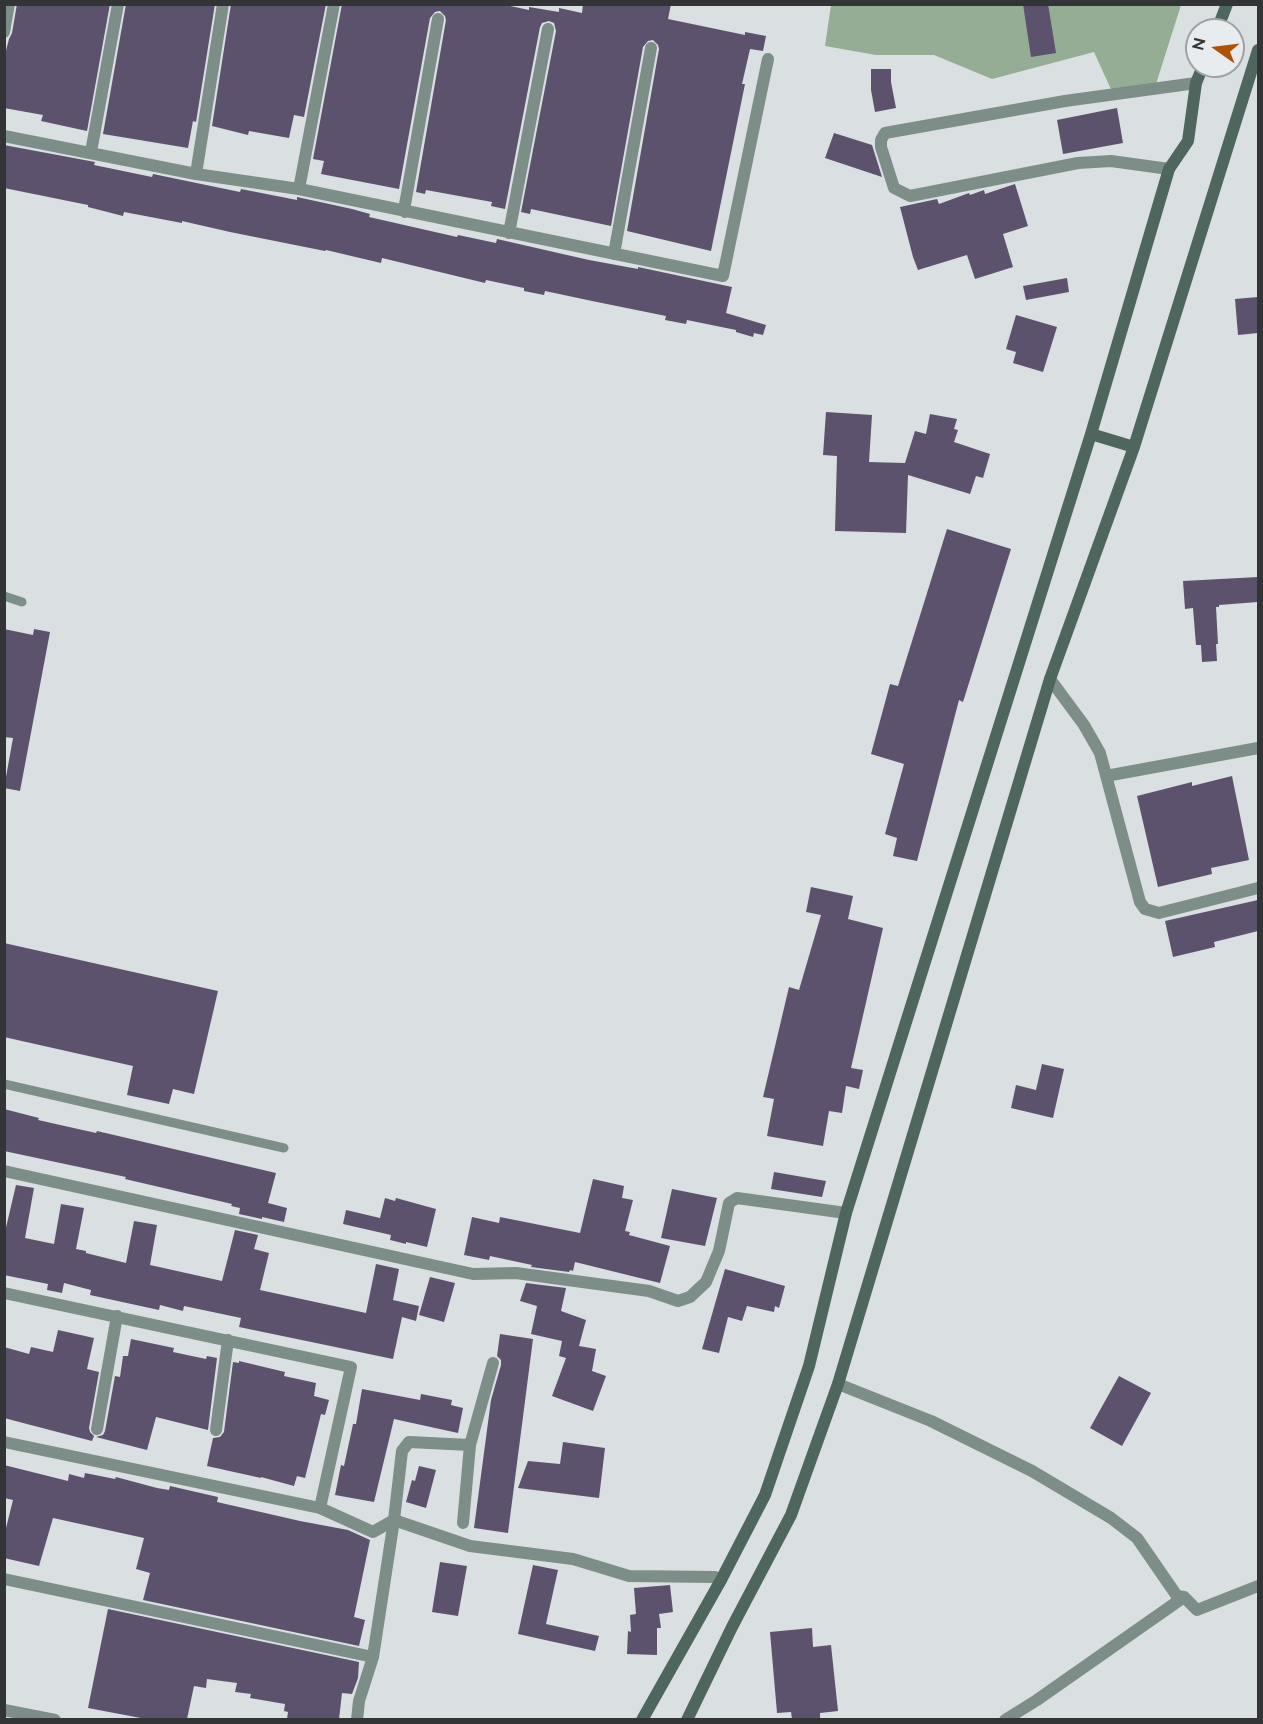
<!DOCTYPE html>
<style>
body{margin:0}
#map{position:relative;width:1263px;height:1724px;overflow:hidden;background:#dadfe2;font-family:Raleway,sans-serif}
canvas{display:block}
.frame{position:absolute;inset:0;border:6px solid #323435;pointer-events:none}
.north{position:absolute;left:1185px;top:18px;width:60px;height:60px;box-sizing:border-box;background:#e8ecef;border:2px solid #9fa2a5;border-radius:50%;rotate:284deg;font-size:16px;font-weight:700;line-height:24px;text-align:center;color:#323435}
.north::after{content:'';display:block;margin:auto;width:21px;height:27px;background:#b05105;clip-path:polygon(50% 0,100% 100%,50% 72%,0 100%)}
</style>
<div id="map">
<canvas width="1263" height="1724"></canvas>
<div class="frame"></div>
<div class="north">N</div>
</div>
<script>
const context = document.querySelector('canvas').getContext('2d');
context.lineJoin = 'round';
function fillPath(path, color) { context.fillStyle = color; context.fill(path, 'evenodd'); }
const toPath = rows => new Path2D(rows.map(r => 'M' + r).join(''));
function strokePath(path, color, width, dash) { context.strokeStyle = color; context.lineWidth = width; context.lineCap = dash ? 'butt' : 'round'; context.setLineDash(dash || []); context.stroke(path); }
const forest = toPath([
 [831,5,1181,5,1156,84,1114,96,1094,52,992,79,934,55,876,55,825,46]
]);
const building = toPath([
 [17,4,110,4,87,131,41,121,43,115,4,108,4,58,9,39,12,33],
 [126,4,215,4,196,122,193,121,188,148,103,134],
 [231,4,326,4,304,117,294,115,289,138,249,131,248,135,212,126],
 [342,4,501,4,529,10,529,7,559,12,559,8,582,13,583,4,671,4,668,19,745,35,745,32,766,36,763,51,750,49,742,84,745,84,711,251,627,231,659,49,658,45,653,40,648,41,643,47,611,226,531,209,530,214,521,212,556,31,554,23,549,21,542,23,540,27,505,209,491,206,492,202,426,190,425,194,416,192,446,20,445,16,440,11,435,12,430,18,399,189,321,174,324,161,313,159],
 [1023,4,1048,4,1056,53,1031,57],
 [871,69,891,69,891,82,896,108,875,112,871,90],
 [1117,108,1123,143,1063,154,1057,120],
 [834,133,872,145,882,177,825,158],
 [4,145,95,162,94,165,152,177,153,174,240,192,241,189,297,200,297,197,352,209,370,214,369,217,457,237,458,235,496,243,497,239,589,260,638,269,638,267,732,287,726,313,766,325,763,335,754,333,753,337,736,332,736,330,687,320,686,324,665,320,666,316,592,301,545,291,544,295,524,291,524,288,486,280,485,283,382,258,381,263,326,250,325,251,230,232,182,221,182,223,124,212,123,216,88,207,88,205,4,188],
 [1015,184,1028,226,1003,234,1013,267,975,279,967,255,918,270,913,257,900,207,937,199,939,204,969,193,970,195,984,190,985,194],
 [1067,278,1069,292,1026,300,1023,286],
 [1258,297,1258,333,1238,335,1235,299],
 [1016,315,1057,327,1043,372,1013,363,1016,352,1006,349],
 [826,412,872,415,869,462,905,463,915,431,926,434,930,414,957,419,954,429,958,430,954,442,990,454,983,478,976,476,970,494,908,475,906,533,835,531,837,456,823,455],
 [947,529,1011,549,963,702,959,700,917,861,893,856,897,838,885,834,904,764,871,754,890,684,898,686],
 [1258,577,1258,602,1219,605,1219,607,1216,607,1218,644,1216,644,1217,661,1202,662,1201,645,1196,645,1193,608,1185,609,1183,581],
 [4,629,33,635,34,629,50,632,20,791,4,788,13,738,4,737],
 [1232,776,1249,860,1211,868,1212,874,1158,887,1137,796,1192,782,1192,786],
 [811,887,853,896,848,919,883,928,851,1068,863,1070,859,1089,846,1086,842,1113,829,1111,823,1146,767,1136,774,1099,763,1097,789,987,799,990,821,915,806,912],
 [1258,900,1258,931,1214,942,1215,947,1173,957,1165,921],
 [4,943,218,991,194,1094,173,1089,169,1104,127,1095,133,1066,4,1037],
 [1042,1064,1064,1069,1053,1118,1011,1108,1016,1085,1036,1090],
 [4,1109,39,1118,38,1120,96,1133,97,1131,276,1173,268,1203,287,1208,284,1222,262,1217,262,1219,239,1214,240,1208,231,1206,232,1204,125,1179,126,1177,4,1151],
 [774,1172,826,1181,822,1197,771,1189],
 [593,1179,624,1186,622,1198,633,1200,625,1231,630,1232,629,1235,670,1246,660,1283,575,1262,573,1271,570,1270,569,1272,531,1267,532,1265,490,1256,489,1260,464,1255,472,1217,499,1223,500,1217,580,1233],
 [16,1185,34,1188,25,1238,54,1244,61,1204,84,1208,76,1249,86,1251,86,1253,126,1263,134,1221,157,1225,150,1265,222,1281,235,1230,258,1235,254,1249,269,1253,260,1290,366,1313,376,1264,399,1269,393,1300,419,1306,416,1321,402,1317,393,1359,239,1327,241,1318,184,1306,183,1311,160,1305,159,1310,90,1295,91,1290,64,1283,62,1293,47,1290,48,1284,4,1275,4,1236],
 [672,1189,717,1198,705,1246,661,1238],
 [385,1198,395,1201,396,1198,436,1209,427,1247,406,1242,406,1244,390,1240,391,1235,343,1224,346,1210,380,1218],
 [725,1269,785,1286,779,1308,775,1306,774,1312,747,1306,742,1321,728,1317,719,1353,702,1349],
 [430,1277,455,1283,444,1322,419,1315],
 [526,1283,566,1288,561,1311,586,1320,579,1346,596,1349,592,1371,606,1376,593,1411,552,1396,566,1358,559,1356,562,1341,531,1334,537,1306,520,1301],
 [58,1330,94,1338,87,1369,99,1372,89,1428,90,1432,94,1436,92,1441,4,1418,4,1347,29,1354,31,1347,53,1352],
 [500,1334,533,1339,508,1533,474,1528,491,1400,501,1365,501,1360,497,1356],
 [131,1339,174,1348,173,1352,206,1359,207,1356,217,1358,208,1430,156,1417,147,1450,96,1437,103,1435,105,1431,115,1376,120,1377,123,1356,128,1356],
 [239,1361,285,1372,284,1376,316,1383,314,1396,329,1400,325,1415,321,1414,305,1478,297,1476,294,1486,261,1477,261,1478,207,1466,213,1438,220,1437,224,1432,233,1362,239,1363],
 [1119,1376,1151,1393,1122,1446,1090,1428],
 [362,1389,420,1400,421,1394,452,1400,451,1405,463,1408,458,1433,394,1419,374,1502,335,1495,341,1465,344,1466,353,1424,356,1424],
 [563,1442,605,1448,599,1498,518,1488,528,1461,560,1464],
 [4,1465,68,1481,69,1474,84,1478,85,1473,115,1479,116,1477,157,1488,169,1490,170,1486,218,1497,217,1502,300,1521,348,1530,370,1540,354,1617,365,1620,359,1646,143,1600,150,1573,136,1569,144,1538,53,1518,39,1566,4,1558,4,1536,13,1500,4,1498],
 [419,1466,436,1470,426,1508,406,1502,412,1480,415,1481],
 [440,1562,467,1566,458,1616,432,1612],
 [533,1565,558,1570,546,1624,599,1636,595,1651,518,1634],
 [670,1585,673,1612,659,1614,661,1628,657,1628,657,1655,627,1654,628,1631,631,1632,630,1615,636,1614,634,1588],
 [108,1609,359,1662,358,1678,352,1694,342,1693,339,1719,287,1719,288,1712,284,1711,285,1704,250,1698,251,1694,235,1692,237,1683,207,1679,206,1688,194,1686,187,1719,146,1719,88,1708],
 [812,1628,813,1647,831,1645,838,1711,820,1713,820,1719,792,1719,791,1712,777,1713,770,1632]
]);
const lane = toPath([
 [4,596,22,602],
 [4,1084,284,1148]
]);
const street = toPath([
 [4,32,9,4],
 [4,136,196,174,299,189,723,276,768,59],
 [91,152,118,4],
 [1169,169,1111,161,1078,163,910,196,894,188,881,147,881,140,885,133,1065,101,1196,83],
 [196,174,223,4],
 [299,189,334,4],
 [405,212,404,210,438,19],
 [509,233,548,29],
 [614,254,651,48],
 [1050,679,1084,725,1100,753,1140,902,1145,909,1159,913,1258,888],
 [1106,776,1258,748],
 [4,1171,473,1274,516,1273,649,1291,678,1301,690,1297,706,1282,719,1251,729,1203,737,1198,846,1213],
 [4,1293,351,1367,320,1508],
 [838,1384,931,1421,1032,1471,1111,1518,1137,1538,1177,1596,1184,1597,1197,1610,1258,1586],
 [97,1429,117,1316],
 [216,1430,228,1340],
 [4,1442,320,1508,373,1532,394,1520,373,1657,359,1701,357,1720],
 [470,1445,409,1442,402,1451,394,1520,470,1546,573,1559,629,1576,715,1577,721,1580],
 [463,1523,470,1445,493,1363],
 [4,1579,373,1657],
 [4,1710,55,1720],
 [1005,1720,1037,1700,1184,1597]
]);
const secondary = toPath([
 [1217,30,1227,4],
 [1091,434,1134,447],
 [642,1720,721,1580,765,1495,809,1366,846,1213,1091,434,1169,169,1188,141,1196,83,1203,66],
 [687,1720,732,1627,791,1515,838,1384,1050,679,1134,447,1258,50]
]);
fillPath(forest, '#94ad94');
fillPath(building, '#5d526d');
strokePath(lane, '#7d8d87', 9);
strokePath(street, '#7d8d87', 12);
strokePath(secondary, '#4e665e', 12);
</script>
